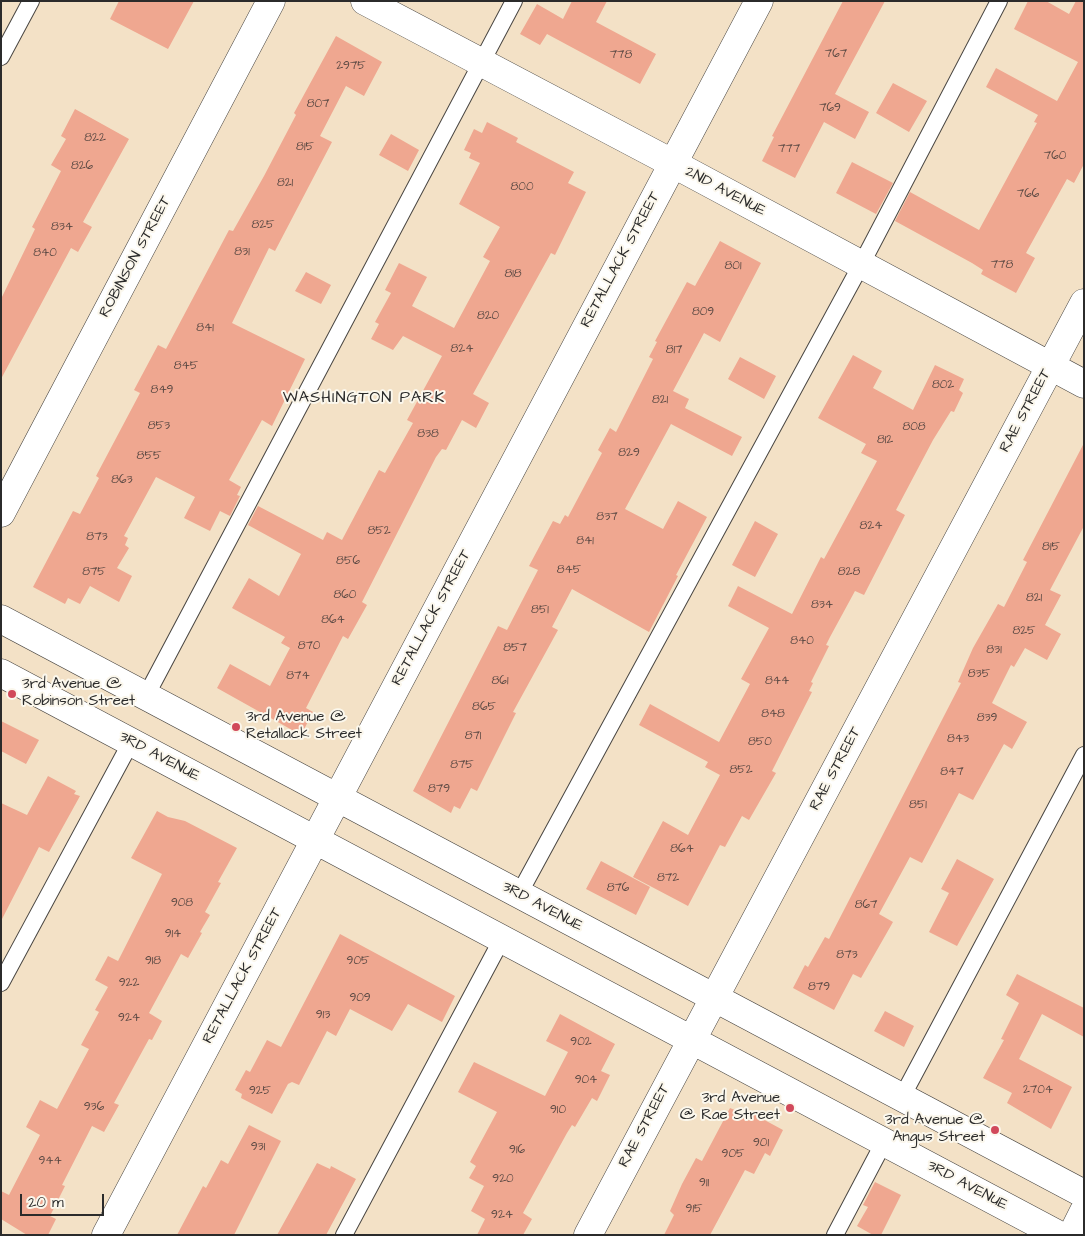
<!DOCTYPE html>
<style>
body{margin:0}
#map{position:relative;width:1085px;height:1236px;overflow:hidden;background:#f3e1c6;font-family:"Architects Daughter",sans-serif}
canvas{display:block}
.frame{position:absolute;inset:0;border:2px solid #2b2b2b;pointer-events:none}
.scale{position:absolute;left:20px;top:1194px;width:84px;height:22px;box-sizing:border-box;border:2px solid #2b2b2b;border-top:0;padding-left:6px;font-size:15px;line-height:18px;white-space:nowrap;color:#2b2b2b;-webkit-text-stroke:4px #fbf7ec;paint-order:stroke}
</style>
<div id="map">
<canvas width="1085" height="1236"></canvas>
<div class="frame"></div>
<div class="scale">20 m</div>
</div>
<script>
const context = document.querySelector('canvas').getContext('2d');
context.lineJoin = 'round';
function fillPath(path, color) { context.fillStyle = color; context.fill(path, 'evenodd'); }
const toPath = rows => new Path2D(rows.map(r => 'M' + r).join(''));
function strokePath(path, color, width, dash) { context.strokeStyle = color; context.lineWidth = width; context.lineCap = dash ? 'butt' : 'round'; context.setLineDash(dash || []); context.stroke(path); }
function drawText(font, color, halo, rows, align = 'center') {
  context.font = font + ' "Architects Daughter",sans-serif'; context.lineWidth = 4; context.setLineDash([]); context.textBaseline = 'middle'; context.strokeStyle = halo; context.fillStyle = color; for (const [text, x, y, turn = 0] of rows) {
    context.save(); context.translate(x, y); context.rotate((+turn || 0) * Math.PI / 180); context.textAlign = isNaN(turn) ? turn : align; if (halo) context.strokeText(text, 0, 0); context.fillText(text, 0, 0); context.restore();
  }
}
const building = toPath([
 [119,1,194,1,168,49,110,19],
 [572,1,607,1,596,22,656,54,640,84,547,34,540,45,520,34,537,4,563,19],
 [843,1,885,1,835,94,869,112,855,139,824,122,795,178,762,161,774,137,772,136],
 [1028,1,1046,1,1069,14,1076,1,1084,1,1084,164,1074,183,1067,179,1026,253,1035,258,1016,293,981,274,983,270,972,263,895,221,910,192,979,230,1037,123,1034,122,1038,115,986,87,996,68,1057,101,1078,62,1014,29],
 [336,36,382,62,364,96,346,86,320,136,332,142,275,251,269,248,232,323,305,359,272,426,262,420,229,480,241,487,237,495,240,496,230,516,220,511,210,531,184,518,195,497,156,477,124,536,128,538,125,545,129,548,117,568,132,576,119,602,90,586,80,604,68,598,65,604,33,587,73,511,80,514,99,478,96,476,140,393,134,390,158,345,166,349,229,230,233,231,264,176,296,115,294,113],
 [893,83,927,101,909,132,876,113],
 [75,109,129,139,83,222,92,227,78,252,71,248,1,379,1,299,35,229,32,227,61,171,51,165,66,139,61,136],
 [487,122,518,138,516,142,574,172,568,183,586,192,555,255,551,253,473,394,489,403,476,428,462,420,446,450,442,449,436,457,362,602,367,605,348,639,343,636,306,708,313,712,301,735,217,688,230,664,270,686,290,648,281,643,285,637,232,608,249,578,279,596,301,554,248,525,258,506,323,540,327,532,342,540,379,470,385,473,413,423,407,420,442,356,403,336,393,350,371,339,379,324,375,322,391,293,385,290,399,263,427,277,412,306,454,328,490,261,483,257,500,227,459,204,480,163,469,158,471,153,464,150,474,129,482,133],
 [391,134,419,150,408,171,379,155],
 [852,162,893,183,876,214,836,193],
 [720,241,761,263,720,342,704,333,673,391,689,399,685,408,742,437,732,456,671,424,625,509,663,529,678,501,707,517,676,575,678,576,649,632,572,589,552,627,558,630,513,712,516,713,477,791,471,788,460,809,454,806,451,813,413,791,498,626,507,630,538,570,529,566,553,521,560,524,565,515,568,517,602,453,598,450,610,428,616,432,653,359,649,357,657,342,655,341,687,282,695,286],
 [306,272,331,285,321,304,295,291],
 [853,355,882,371,873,388,913,410,935,365,964,379,959,390,963,393,954,412,951,411,933,440,896,510,905,515,864,595,855,591,830,637,826,645,829,646,811,682,813,683,809,691,812,692,772,771,776,773,749,820,742,816,725,847,720,845,688,906,633,877,663,821,688,835,720,775,705,767,708,762,639,725,650,704,719,742,750,684,741,679,769,628,728,606,738,586,792,614,821,557,824,559,877,461,861,453,866,444,818,418],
 [740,357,776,376,764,399,728,379],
 [1084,443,1084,526,1050,590,1061,595,1045,625,1061,634,1047,660,1025,648,1014,667,1011,665,992,703,1027,722,1012,749,1004,744,973,800,959,793,922,863,910,857,879,914,893,922,861,978,853,974,834,1010,793,988,805,965,808,967,825,937,829,939,961,683,958,682,973,648,998,604,1004,607,1027,562,1023,560],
 [755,521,778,534,755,577,732,565],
 [1,721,39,740,26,764,1,751],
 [48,776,76,791,74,794,80,796,49,852,39,847,1,921,1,803,27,815],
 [157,811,168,817,185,821,237,848,218,882,221,883,205,912,210,915,200,932,202,933,188,958,181,954,149,1013,162,1021,152,1040,149,1039,114,1103,119,1105,104,1132,92,1126,62,1185,65,1186,50,1216,56,1219,48,1235,27,1235,1,1219,1,1191,9,1195,40,1135,26,1127,40,1100,57,1109,89,1049,81,1045,99,1012,95,1010,108,987,95,980,108,956,118,961,162,874,131,858],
 [957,859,994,879,957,946,929,932,949,893,941,889],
 [601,861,650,887,636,915,586,889],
 [340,934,455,996,442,1022,408,1004,392,1031,350,1009,336,1036,327,1031,299,1085,292,1082,288,1084,272,1114,241,1098,242,1094,235,1090,246,1070,250,1072,267,1040,281,1047],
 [1017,974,1084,1008,1084,1037,1042,1014,1019,1059,1072,1087,1051,1129,1007,1103,1012,1093,983,1078,1004,1040,1001,1039,1019,1003,1006,995],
 [885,1011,914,1026,904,1047,874,1031],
 [560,1014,615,1044,601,1071,610,1075,597,1101,592,1098,575,1127,572,1125,567,1133,523,1213,532,1219,523,1235,477,1235,485,1219,471,1211,484,1186,469,1178,476,1166,470,1162,497,1112,458,1092,474,1062,545,1096,568,1052,546,1041],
 [730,1108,744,1114,746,1110,783,1130,770,1156,765,1153,754,1174,745,1170,710,1235,664,1235,674,1215,670,1211,682,1184,696,1158,702,1161],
 [249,1125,281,1141,234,1235,177,1235,203,1186,206,1188,221,1160,228,1164],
 [317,1163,330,1169,331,1166,356,1179,326,1235,277,1235],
 [875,1182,901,1195,881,1235,873,1235,857,1226,868,1207,863,1205]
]);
const service = toPath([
 [1,57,31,1],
 [146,696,514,1],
 [519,894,861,265,999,1],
 [1,983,131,742],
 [902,1097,1084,755],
 [344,1235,502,939],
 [835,1235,884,1142]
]);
const minor = toPath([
 [365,1,672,163,1084,384],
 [1,513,271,1],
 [1,619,1084,1194],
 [1,673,1059,1235],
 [106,1235,759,1],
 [588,1235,1084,303],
 [1072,1235,1084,1211]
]);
const markers = [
 [12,694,5,"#d1495b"],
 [236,727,5,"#d1495b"],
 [790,1108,5,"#d1495b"],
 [995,1130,5,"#d1495b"]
];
const numberNames = [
 ["767",836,54],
 ["778",621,55],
 ["2975",351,66],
 ["807",318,104],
 ["769",830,108],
 ["822",95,138],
 ["815",305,147],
 ["777",789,149],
 ["760",1055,156],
 ["826",82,166],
 ["821",285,183],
 ["800",522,187],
 ["766",1028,194],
 ["825",263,225],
 ["834",62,227],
 ["831",242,252],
 ["840",45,253],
 ["778",1002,265],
 ["801",733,266],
 ["818",513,274],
 ["809",703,312],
 ["820",488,316],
 ["841",205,328],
 ["824",462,349],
 ["817",674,350],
 ["845",186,366],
 ["802",943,385],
 ["849",162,390],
 ["821",660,400],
 ["853",159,426],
 ["808",914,427],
 ["838",428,434],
 ["812",885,440],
 ["829",629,453],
 ["855",149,456],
 ["863",122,480],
 ["837",607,517],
 ["824",871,526],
 ["852",379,531],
 ["873",97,537],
 ["841",585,541],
 ["815",1051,547],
 ["856",348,561],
 ["845",569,570],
 ["875",94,572],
 ["828",849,572],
 ["860",345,595],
 ["821",1034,598],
 ["834",822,605],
 ["851",540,610],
 ["864",333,620],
 ["825",1024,631],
 ["840",802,641],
 ["870",309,646],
 ["857",515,648],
 ["831",994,650],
 ["835",979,674],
 ["874",298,676],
 ["861",500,681],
 ["844",777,681],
 ["865",484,707],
 ["848",773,714],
 ["839",987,718],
 ["871",473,736],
 ["843",958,739],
 ["850",760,742],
 ["875",462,765],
 ["852",741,770],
 ["847",952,772],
 ["879",439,789],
 ["851",918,805],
 ["864",682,849],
 ["872",668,878],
 ["876",618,888],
 ["908",182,903],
 ["867",866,905],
 ["914",173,934],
 ["873",847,955],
 ["918",153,961],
 ["905",358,961],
 ["922",129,983],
 ["879",819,987],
 ["909",360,998],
 ["913",323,1015],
 ["924",129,1018],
 ["902",581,1042],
 ["904",586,1080],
 ["2704",1038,1090],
 ["925",260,1091],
 ["936",94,1107],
 ["910",558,1110],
 ["901",761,1143],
 ["931",258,1147],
 ["916",517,1150],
 ["905",733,1154],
 ["944",50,1161],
 ["920",503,1179],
 ["911",704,1183],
 ["915",694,1209],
 ["924",502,1215]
];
const streetNames = [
 ["2ND AVENUE",725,192,28],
 ["ROBINSON STREET",136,257,-62],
 ["RETALLACK STREET",621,260,-62],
 ["RAE STREET",1026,411,-62],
 ["RETALLACK STREET",432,618,-62],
 ["3RD AVENUE",159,757,28],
 ["RAE STREET",836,769,-62],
 ["3RD AVENUE",542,907,28],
 ["RETALLACK STREET",243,976,-62],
 ["RAE STREET",645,1126,-62],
 ["3RD AVENUE",967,1186,28]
];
const poiNames = [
 ["3rd Avenue @",22,685],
 ["Robinson Street",22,702],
 ["3rd Avenue @",246,718],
 ["Retallack Street",246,735],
 ["3rd Avenue",780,1099,"right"],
 ["@ Rae Street",780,1116,"right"],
 ["3rd Avenue @",985,1121,"right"],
 ["Angus Street",985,1138,"right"]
];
const neighbourhoodNames = [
 ["WASHINGTON PARK",364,399]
];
fillPath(building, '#efa790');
strokePath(service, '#494642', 18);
strokePath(minor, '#494642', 29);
strokePath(service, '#fff', 16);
strokePath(minor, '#fff', 28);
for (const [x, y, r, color] of markers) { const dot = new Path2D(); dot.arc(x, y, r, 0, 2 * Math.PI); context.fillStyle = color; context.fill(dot); strokePath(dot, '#fbf7ec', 2); }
drawText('12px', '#5c4a44', null, numberNames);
drawText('15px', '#2b2b2b', '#fbf7ec', streetNames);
drawText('15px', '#2b2b2b', '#fbf7ec', poiNames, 'left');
context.letterSpacing = '1px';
drawText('16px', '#2b2b2b', '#fbf7ec', neighbourhoodNames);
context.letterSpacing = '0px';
</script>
